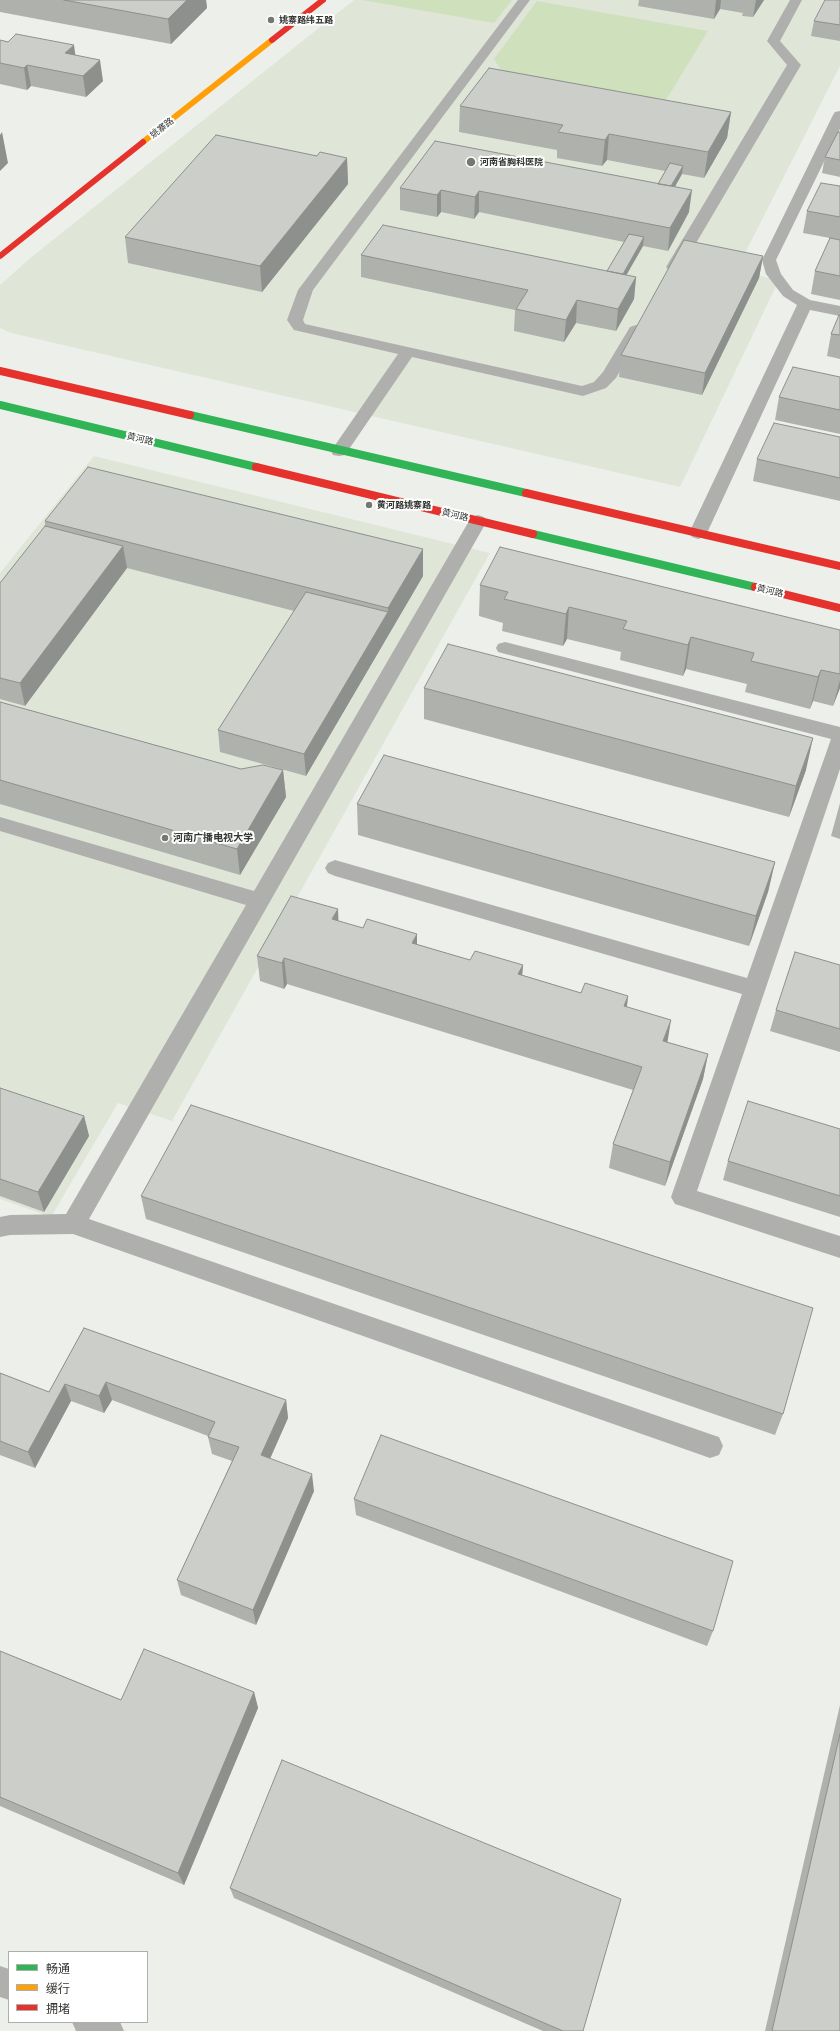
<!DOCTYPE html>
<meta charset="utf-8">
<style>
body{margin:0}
#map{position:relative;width:840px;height:2031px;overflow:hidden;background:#edf0ea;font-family:"Asap Condensed","Noto Sans SC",sans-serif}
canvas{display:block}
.legend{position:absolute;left:8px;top:1951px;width:140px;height:72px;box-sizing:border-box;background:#fff;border:1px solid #aeafad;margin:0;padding:5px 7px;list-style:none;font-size:12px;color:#343732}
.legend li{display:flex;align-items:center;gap:8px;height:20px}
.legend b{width:20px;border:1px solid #aeafad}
</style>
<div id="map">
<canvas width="840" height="2031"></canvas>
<ul class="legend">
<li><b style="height:5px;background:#30b455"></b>畅通</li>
<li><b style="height:5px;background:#ff9f0a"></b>缓行</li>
<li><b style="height:5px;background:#e5322d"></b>拥堵</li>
</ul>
</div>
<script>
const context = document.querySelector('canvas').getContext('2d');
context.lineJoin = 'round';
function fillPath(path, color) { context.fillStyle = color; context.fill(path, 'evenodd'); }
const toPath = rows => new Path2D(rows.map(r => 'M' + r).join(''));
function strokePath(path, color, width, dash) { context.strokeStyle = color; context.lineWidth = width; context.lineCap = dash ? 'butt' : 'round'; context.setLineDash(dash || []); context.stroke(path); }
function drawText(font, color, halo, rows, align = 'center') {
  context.font = font + ' "Asap Condensed","Noto Sans SC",sans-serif'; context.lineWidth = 4; context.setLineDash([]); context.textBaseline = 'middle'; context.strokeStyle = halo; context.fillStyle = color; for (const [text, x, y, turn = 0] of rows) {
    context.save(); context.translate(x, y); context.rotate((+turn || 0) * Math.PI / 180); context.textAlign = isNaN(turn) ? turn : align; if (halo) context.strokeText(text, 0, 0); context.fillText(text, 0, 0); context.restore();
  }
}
const built = toPath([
 [354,0,840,0,840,66,736,271,779,280,680,487,11,333,0,328,0,285,29,259],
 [94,456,490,553,172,1121,118,1103,51,1217,0,1199,0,573]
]);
const green = toPath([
 [362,0,512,0,494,23],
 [537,1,708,31,666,100,501,70,494,59]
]);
const lane = toPath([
 [518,0,530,0,313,290,303,320,305,324,582,386,594,382,603,372,630,327,636,325,642,327,644,330,616,378,606,388,583,396,412,357,345,455,339,456,333,455,331,451,398,354,294,330,287,320,298,290,518,0],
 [790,0,802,0,780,41,801,65,682,267,679,270,669,270,666,267,787,65,767,41,790,0],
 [840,111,840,129,776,260,781,274,793,290,810,300,840,306,840,316,810,310,707,533,704,537,698,539,692,537,689,533,797,305,783,296,766,274,762,260,833,115,835,112,840,111],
 [478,515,484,517,487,521,89,1219,710,1434,719,1437,723,1446,719,1455,710,1458,73,1234,10,1235,0,1237,0,1217,10,1215,66,1214,246,905,0,831,0,817,254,891,469,521,472,517,478,515],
 [505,642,840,727,840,769,697,1191,840,1236,840,1258,675,1204,671,1197,742,994,335,876,328,873,325,868,328,863,335,860,747,978,831,739,498,652,496,648,498,644,505,642]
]);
const street = toPath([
 [0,1966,9,1969,9,2000,0,1997,0,1966],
 [72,2022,120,2022,124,2031,76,2031,72,2022]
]);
const fast = toPath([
 [0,405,256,467],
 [190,415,526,493],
 [533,534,755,587]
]);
const slow = toPath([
 [143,142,272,40]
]);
const jamFar1 = toPath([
 [272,40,323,0],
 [0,256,143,142]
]);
const jam = toPath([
 [0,371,190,415],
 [256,467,533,534],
 [526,493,840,566],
 [755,587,840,608]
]);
const wall = toPath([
 [0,0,206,0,207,8,171,44,0,12],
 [639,0,764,0,753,17,742,16,743,13,720,9,714,19,638,6],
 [840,0,840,41,811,36,814,21],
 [0,40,75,55,103,81,86,97,31,86,27,90,0,84],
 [460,106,731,112,727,138,704,178,682,174,675,187,689,212,668,251,643,246,626,275,636,277,634,299,616,331,576,323,564,342,514,331,515,310,361,277,361,255,607,271,624,242,479,212,474,219,441,212,437,217,400,210,400,188,658,184,665,171,607,160,602,166,557,158,557,150,459,132],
 [840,132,840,177,822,173,825,157],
 [317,156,347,158,348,184,262,292,128,263,125,237],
 [840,186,840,300,811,294,815,271,830,238,803,233,807,211],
 [763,256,759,278,702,395,619,377,621,355],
 [840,316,840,359,827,356,831,334],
 [840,377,840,434,775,420,779,397],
 [840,437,840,501,753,481,757,459],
 [45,521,423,549,423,576,306,776,220,752,218,730,294,611,127,568,25,706,0,699,0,583,45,526],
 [480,585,840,630,840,688,833,706,813,701,810,709,745,692,747,684,686,669,683,676,620,660,621,652,567,639,563,646,502,631,503,623,479,616],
 [424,688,806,770,789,817,424,719],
 [0,702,241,769,283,770,286,797,240,875,0,804],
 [840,803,840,839,831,836],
 [357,804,775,862,768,892,749,946,358,835],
 [338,921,470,960,523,965,522,975,581,993,628,996,627,1007,667,1042,708,1054,703,1079,665,1186,609,1168,613,1144,633,1090,287,984,284,989,260,981,257,956],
 [840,965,840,1052,770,1031,776,1010],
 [0,1088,84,1116,89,1136,44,1212,0,1196],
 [840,1129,840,1217,723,1180,728,1161],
 [141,1196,783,1414,775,1435,146,1219],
 [84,1328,286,1400,288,1418,270,1459,314,1491,256,1625,181,1595,177,1580,232,1461,212,1454,208,1437,208,1436,112,1400,104,1413,71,1401,35,1468,0,1455,0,1373,49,1392],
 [354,1499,713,1631,707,1646,356,1515],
 [0,1651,121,1700,254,1692,258,1708,184,1885,0,1806],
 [840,1705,840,2031,765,2031],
 [230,1888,583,2031,543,2031,234,1898]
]);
const shadedWall = toPath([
 [187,0,206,0,207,8,171,44,168,19],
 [716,0,721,0,720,9,714,19],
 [756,0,764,0,753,17],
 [74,45,77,67,65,53],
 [100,60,103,81,86,97,83,76],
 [27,65,31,86,27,90,24,68],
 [731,112,727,138,704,178,708,152],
 [2,132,8,163,0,171,0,135],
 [609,134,607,160,602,166,605,140],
 [347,158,348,184,262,292,260,266],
 [683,166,682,174,663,207,664,199],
 [441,190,441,212,437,217,437,195],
 [692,190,689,212,668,251,670,228],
 [479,191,479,212,474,219,475,197],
 [644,237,643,246,615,295,615,287],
 [763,256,759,278,702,395,705,373],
 [636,277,634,299,616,331,618,309],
 [577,300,576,323,564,342,566,320],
 [123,546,127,568,25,706,20,683],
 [423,549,423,576,306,776,304,754,388,612,388,608],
 [569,607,567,639,563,646,566,614],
 [691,637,686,669,683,676,688,645],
 [821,670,813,701,810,709,818,677],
 [840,680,840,688,833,706],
 [813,738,806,770,789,817,796,786],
 [283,770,286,797,240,875,237,849],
 [775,862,768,892,749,946,756,916],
 [338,909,339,935,332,919],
 [417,934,417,959,412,943],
 [284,958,287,984,284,989,282,963],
 [523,965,521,990,518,974],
 [628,996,625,1021,624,1006],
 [671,1020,667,1045,663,1041],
 [708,1054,703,1079,665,1186,670,1162],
 [84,1116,89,1136,44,1212,38,1192],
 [106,1382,112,1400,104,1413,99,1396],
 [65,1384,71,1401,35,1468,28,1452],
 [286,1400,288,1418,264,1472,261,1455],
 [312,1474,314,1491,256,1625,253,1610],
 [254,1692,258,1708,184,1885,178,1873]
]);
const building = toPath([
 [64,0,187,0,168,19,64,0],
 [825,0,840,0,840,25,814,21,825,0],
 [16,34,74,45,65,53,100,60,83,76,27,65,24,68,0,63,0,40,8,42,16,34],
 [489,68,731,112,708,152,609,134,605,140,558,132,563,125,460,106,489,68],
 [838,132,840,132,840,160,825,157,838,132],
 [216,135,317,156,320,152,347,158,260,266,125,237,216,135],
 [435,141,692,190,670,228,479,191,475,197,441,190,437,195,400,188,435,141],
 [670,163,683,166,671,186,658,184,670,163],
 [821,183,840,186,840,217,807,211,821,183],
 [383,225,636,277,618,309,577,300,566,320,516,309,528,290,361,255,383,225],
 [629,234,644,237,623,274,607,271,629,234],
 [830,238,840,240,840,276,815,271,830,238],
 [684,240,763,256,705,373,621,355,684,240],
 [839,315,840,316,840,335,831,334,839,315],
 [793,367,840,377,840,410,779,397,793,367],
 [774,423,840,437,840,478,757,459,774,423],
 [88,467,423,549,388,608,45,521,88,467],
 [45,526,123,546,20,683,0,678,0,583,45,526],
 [500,547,840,630,840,674,821,670,818,677,751,661,754,653,691,637,688,645,623,629,627,621,569,607,566,614,504,599,508,592,480,585,500,547],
 [306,592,388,612,304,754,218,730,306,592],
 [448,644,813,738,796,786,424,688,448,644],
 [0,702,241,769,263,765,283,770,237,849,0,780,0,702],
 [384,755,775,862,756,916,357,804,384,755],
 [291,896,338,909,332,919,363,928,367,919,417,934,412,943,470,960,475,951,523,965,518,974,581,993,585,983,628,996,624,1006,671,1020,663,1041,708,1054,670,1162,613,1144,642,1067,284,958,282,963,257,956,291,896],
 [795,952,840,965,840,1029,776,1010,795,952],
 [0,1088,84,1116,38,1192,0,1179,0,1088],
 [748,1101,840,1129,840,1196,728,1161,748,1101],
 [191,1105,813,1308,783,1414,141,1196,191,1105],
 [84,1328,286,1400,261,1455,312,1474,253,1610,177,1580,239,1447,208,1437,215,1422,106,1382,99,1396,65,1384,28,1452,0,1441,0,1373,49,1392,84,1328],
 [381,1435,733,1561,713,1631,354,1499,381,1435],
 [144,1649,254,1692,178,1873,0,1797,0,1651,121,1700,144,1649],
 [840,1734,840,2031,772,2031,840,1734],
 [282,1760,621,1899,583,2031,563,2031,230,1888,282,1760]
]);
const markers = [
 [271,20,4,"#757872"],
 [471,162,5,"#757872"],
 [369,505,4,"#757872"],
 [165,838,4,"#757872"]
];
const farPoinames = [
 ["姚寨路纬五路",279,20],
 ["河南省胸科医院",480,162],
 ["黄河路姚寨路",377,505]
];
const farStreetnames = [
 ["姚寨路",162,128,-38],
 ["黄河路",140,439,14],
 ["黄河路",455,515,14],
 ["黄河路",770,591,14]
];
const poiNames = [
 ["河南广播电视大学",173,838]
];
fillPath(built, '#dfe6d8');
fillPath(green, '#cfe0bd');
fillPath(lane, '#afb0ae');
fillPath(street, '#afb0ae');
strokePath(fast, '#30b455', 8);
strokePath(slow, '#ff9f0a', 6);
strokePath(jamFar1, '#e5322d', 6);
strokePath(jam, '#e5322d', 8);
fillPath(wall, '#afb1ad');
fillPath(shadedWall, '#8e908d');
fillPath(building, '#cbcec9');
strokePath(building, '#8e908d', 1);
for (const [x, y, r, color] of markers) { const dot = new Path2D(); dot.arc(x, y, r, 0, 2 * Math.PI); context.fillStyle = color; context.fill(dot); strokePath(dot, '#fff', 1.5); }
drawText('bold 9px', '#343732', '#fff', farPoinames, 'left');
drawText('9px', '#343732', '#fff', farStreetnames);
drawText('bold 10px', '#343732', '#fff', poiNames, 'left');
</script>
